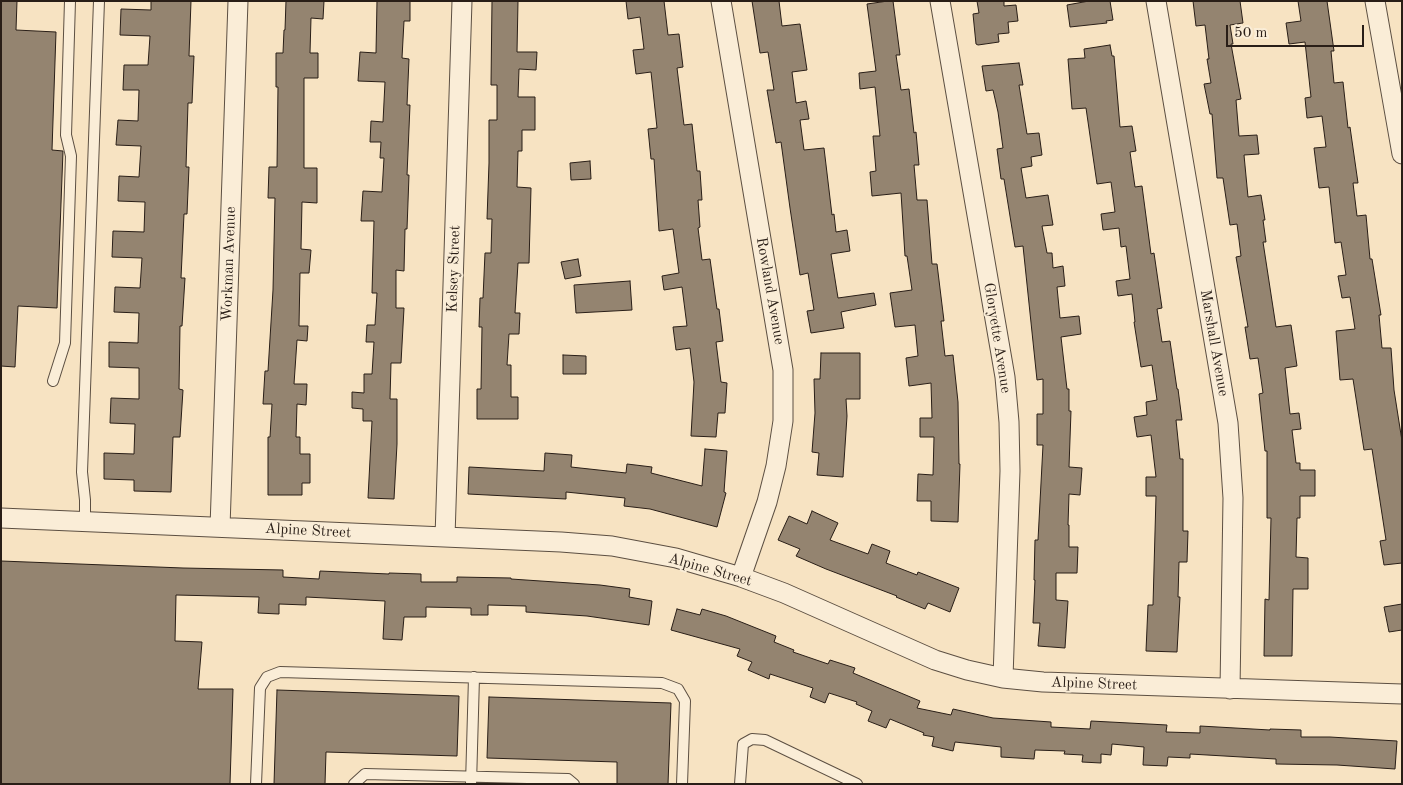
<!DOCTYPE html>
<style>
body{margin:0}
#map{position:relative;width:1403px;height:785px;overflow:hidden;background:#f7e3c2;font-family:"Old Standard TT",serif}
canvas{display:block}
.frame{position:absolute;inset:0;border:2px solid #291e17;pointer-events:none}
.scale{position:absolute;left:1226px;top:25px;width:138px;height:22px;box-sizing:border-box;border:2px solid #291e17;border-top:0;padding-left:6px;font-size:15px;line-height:18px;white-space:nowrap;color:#291e17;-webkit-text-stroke:4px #faedd7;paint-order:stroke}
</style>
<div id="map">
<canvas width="1403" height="785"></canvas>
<div class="frame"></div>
<div class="scale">50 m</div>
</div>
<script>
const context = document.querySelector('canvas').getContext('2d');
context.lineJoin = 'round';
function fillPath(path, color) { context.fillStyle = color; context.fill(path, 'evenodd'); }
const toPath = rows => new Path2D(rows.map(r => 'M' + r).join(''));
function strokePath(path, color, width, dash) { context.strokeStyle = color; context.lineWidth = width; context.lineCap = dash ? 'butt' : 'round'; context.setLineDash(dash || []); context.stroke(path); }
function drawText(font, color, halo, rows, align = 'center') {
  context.font = font + ' "Old Standard TT",serif'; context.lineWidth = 4; context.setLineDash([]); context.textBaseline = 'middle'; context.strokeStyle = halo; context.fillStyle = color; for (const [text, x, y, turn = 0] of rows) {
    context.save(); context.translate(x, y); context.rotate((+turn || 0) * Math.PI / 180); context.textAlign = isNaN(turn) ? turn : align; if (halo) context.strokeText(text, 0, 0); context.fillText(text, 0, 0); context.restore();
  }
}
const building = toPath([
 [1,1,17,1,16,30,56,32,52,150,63,151,57,308,18,306,15,367,1,366,1,1],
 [151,1,191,1,189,56,194,56,192,103,188,103,186,167,189,167,187,214,184,214,181,278,185,278,182,326,180,326,179,389,183,390,180,437,173,437,171,492,134,491,134,480,104,479,104,453,134,454,135,424,110,423,111,398,139,399,139,368,109,367,109,342,138,343,139,313,114,312,115,287,140,288,142,258,112,257,113,231,144,232,145,202,118,201,119,176,139,177,141,146,116,145,118,120,138,121,139,90,123,90,124,65,148,65,150,36,120,35,121,9,151,10,151,1],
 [286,1,324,1,323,19,311,18,310,53,318,53,318,78,304,78,304,168,317,168,317,203,302,202,301,249,311,250,309,273,300,273,299,326,308,326,307,341,297,340,294,384,307,384,306,405,297,404,296,437,300,437,300,454,310,454,310,483,302,483,302,495,268,495,268,437,270,437,272,404,263,404,265,371,268,371,273,290,275,198,268,198,269,167,277,167,278,87,276,87,276,53,283,53,284,30,285,30,286,1],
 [377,1,410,1,410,21,404,21,402,58,409,59,407,105,410,105,407,175,409,175,407,229,405,229,404,271,396,270,396,308,404,308,401,363,391,363,390,399,397,399,397,444,394,499,368,498,372,421,363,421,363,409,352,408,352,392,364,393,364,374,372,374,374,342,366,342,367,325,375,325,377,293,372,293,374,221,361,221,363,191,382,192,384,158,380,158,381,142,370,142,371,121,383,122,385,82,358,81,360,52,376,53,377,1],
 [492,1,518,1,517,52,537,52,536,70,519,69,518,97,535,97,535,130,522,130,522,151,518,151,517,187,531,188,529,263,518,263,515,313,520,313,519,334,509,334,507,365,511,365,511,397,518,397,518,419,477,419,477,389,481,389,482,327,479,327,480,298,483,298,485,253,491,253,492,219,487,219,489,163,489,120,497,120,497,85,491,85,492,1],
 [626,1,664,1,668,35,679,34,683,67,677,68,684,125,692,124,697,171,700,171,702,200,698,200,700,227,698,228,702,260,710,259,717,309,719,309,723,341,716,342,721,382,727,383,725,413,718,413,716,437,691,436,694,382,690,348,676,350,673,327,687,326,682,287,664,290,662,276,679,273,673,229,659,231,654,159,651,159,648,129,657,128,651,72,636,74,633,50,644,49,640,17,628,19,626,1],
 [752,1,779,1,782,26,800,24,807,70,792,72,796,103,806,101,809,119,800,120,804,150,824,148,832,215,834,214,836,232,847,230,850,251,831,254,838,298,874,293,876,305,841,312,844,328,811,333,807,311,814,310,808,273,800,275,790,208,781,142,776,143,767,90,774,90,768,52,760,53,752,1],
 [888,1,893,1,900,55,896,55,901,90,909,89,914,133,916,132,919,165,914,165,917,200,927,200,932,264,937,264,944,321,941,321,945,356,953,355,958,402,959,464,960,464,958,522,931,521,931,501,917,501,918,474,933,475,934,437,920,437,920,418,932,418,931,383,909,386,906,358,918,356,915,325,895,327,890,293,912,290,907,256,905,256,901,193,872,196,870,172,876,171,873,136,880,136,875,87,860,89,859,73,876,71,867,4,888,1],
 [977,1,1004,1,1004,6,1016,5,1018,21,1008,22,1009,33,998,34,999,42,978,45,976,44,973,14,979,13,977,1],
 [1089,1,1110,1,1113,20,1106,21,1107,23,1070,27,1067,5,1089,1],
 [1193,1,1240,1,1243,23,1230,25,1233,44,1231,44,1241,99,1236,100,1239,136,1257,135,1259,154,1244,155,1248,197,1261,195,1265,220,1263,220,1266,242,1263,242,1276,327,1291,325,1297,366,1285,368,1290,414,1299,413,1301,429,1292,430,1296,463,1300,463,1300,470,1315,470,1315,496,1300,496,1300,518,1297,518,1296,557,1308,558,1308,589,1293,589,1292,656,1264,656,1265,599,1269,600,1271,518,1267,518,1267,451,1265,451,1259,394,1263,393,1258,358,1250,359,1245,327,1248,327,1236,257,1241,256,1237,224,1230,225,1223,178,1217,178,1212,114,1210,114,1204,84,1211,83,1207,59,1209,59,1205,25,1196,26,1193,1],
 [1298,1,1327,1,1334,51,1331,51,1334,83,1343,82,1348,128,1350,127,1358,183,1353,183,1357,216,1366,215,1370,259,1372,259,1381,315,1379,315,1382,348,1391,348,1394,390,1402,441,1402,563,1384,565,1380,541,1386,540,1372,449,1364,450,1353,379,1340,380,1336,331,1355,329,1350,297,1342,298,1338,276,1346,275,1341,242,1335,243,1329,187,1319,188,1314,148,1326,147,1322,116,1307,118,1305,98,1311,97,1305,42,1289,44,1286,23,1301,21,1298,1],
 [1110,45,1112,56,1114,56,1120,127,1132,126,1136,151,1130,152,1135,187,1142,186,1151,254,1154,253,1162,308,1157,309,1162,342,1170,341,1177,389,1178,389,1182,420,1176,420,1180,459,1183,459,1183,531,1188,531,1187,562,1179,562,1178,597,1180,597,1177,652,1146,651,1148,605,1153,605,1156,496,1146,496,1146,477,1156,477,1151,435,1137,437,1134,417,1147,415,1146,402,1157,400,1152,365,1141,367,1134,322,1135,322,1132,294,1118,296,1116,281,1130,279,1126,246,1121,247,1119,228,1103,230,1101,214,1115,212,1111,182,1097,184,1086,108,1072,109,1068,59,1085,58,1084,49,1110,45],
 [1019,63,1023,85,1019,85,1027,134,1039,133,1042,155,1031,157,1032,166,1021,168,1026,198,1048,195,1053,225,1042,226,1047,253,1052,253,1053,268,1063,266,1065,286,1057,287,1060,318,1079,316,1081,334,1061,337,1067,389,1069,389,1069,411,1071,411,1069,467,1082,468,1080,495,1069,494,1068,525,1069,525,1069,547,1078,547,1077,573,1056,573,1056,600,1068,601,1065,648,1038,646,1040,623,1033,623,1035,580,1034,580,1035,540,1038,540,1043,445,1037,445,1037,414,1043,414,1043,379,1037,380,1023,246,1015,247,1004,179,1001,179,997,149,1003,148,998,112,993,90,986,91,982,66,1019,63],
 [590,161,591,179,571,180,570,163,590,161],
 [578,259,581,276,565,279,561,262,578,259],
 [630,281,632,310,576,313,574,285,630,281],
 [821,353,860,353,860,399,846,399,847,416,843,477,817,475,819,453,812,452,815,413,814,379,820,379,821,353],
 [563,355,586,356,586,374,563,374,563,355],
 [705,449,727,451,724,492,726,493,717,527,650,509,624,506,625,498,566,492,566,499,468,494,469,467,544,471,545,453,572,455,571,467,626,473,627,464,652,467,651,473,702,486,705,449],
 [812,511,838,523,830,540,868,554,872,544,890,551,886,563,917,575,918,572,959,588,950,612,928,603,925,609,896,597,897,596,826,569,796,556,800,549,778,540,789,516,807,524,812,511],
 [1,561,183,568,283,570,283,577,319,579,320,571,389,574,389,573,421,574,421,582,457,582,457,577,511,578,511,579,600,585,630,589,629,597,652,601,649,625,587,616,526,612,526,606,488,605,488,615,471,615,471,608,426,607,426,617,404,617,402,640,383,639,385,601,306,597,306,605,279,604,279,614,258,613,259,597,176,595,175,641,202,642,198,689,233,689,230,784,1,784,1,561],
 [1402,604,1402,630,1389,632,1384,607,1402,604],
 [677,609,700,615,702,609,726,616,776,636,774,642,794,650,793,652,828,664,830,660,855,668,853,673,920,701,917,708,951,715,953,709,993,718,1051,722,1051,727,1090,729,1091,721,1167,725,1166,732,1200,733,1200,726,1270,730,1270,729,1301,730,1301,737,1330,737,1397,741,1395,769,1337,765,1276,764,1276,759,1190,754,1190,758,1168,757,1167,766,1143,765,1144,747,1112,744,1111,755,1101,754,1101,763,1082,762,1083,755,1064,754,1065,751,1035,750,1034,759,1001,757,1001,747,955,742,953,751,932,746,934,737,923,735,924,733,890,719,886,728,868,721,872,711,856,704,857,702,829,693,825,703,810,697,813,688,770,674,769,679,748,670,752,662,737,656,740,649,671,630,677,609],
 [277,690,459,696,457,756,326,752,325,784,274,784,277,690],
 [489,697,671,703,668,784,617,784,617,762,487,758,489,697]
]);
const service = toPath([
 [53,381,65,343,71,156,66,135,70,1],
 [85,522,85,500,82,472,99,1],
 [256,784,260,688,267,677,280,672,662,683,678,689,685,701,682,784],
 [354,784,365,774,568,779,574,784],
 [471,784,474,677],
 [740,784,743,744,752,739,765,740,857,784]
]);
const minor = toPath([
 [721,1,783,370,783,421,776,466,767,502,741,577],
 [940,1,1005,377,1009,422,1010,471,1003,678],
 [1156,1,1228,423,1233,498,1230,689],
 [1375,1,1402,154],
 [1,518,561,542,612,546,676,558,741,577,784,593,935,660,967,670,1003,678,1043,682,1402,694],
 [220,527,238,1],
 [445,537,462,1]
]);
const streetNames = [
 ["Workman Avenue",229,264,-88],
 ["Kelsey Street",454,269,-88],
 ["Rowland Avenue",770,291,80],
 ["Gloryette Avenue",997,338,81],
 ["Marshall Avenue",1214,343,80],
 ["Alpine Street",308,531,3],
 ["Alpine Street",710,570,16],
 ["Alpine Street",1094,684,2]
];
fillPath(building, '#948470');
strokePath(building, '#291e17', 1);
strokePath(service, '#5c4f42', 12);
strokePath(minor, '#5c4f42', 21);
strokePath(service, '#faedd7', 10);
strokePath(minor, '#faedd7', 19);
drawText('15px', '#291e17', '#faedd7', streetNames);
</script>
